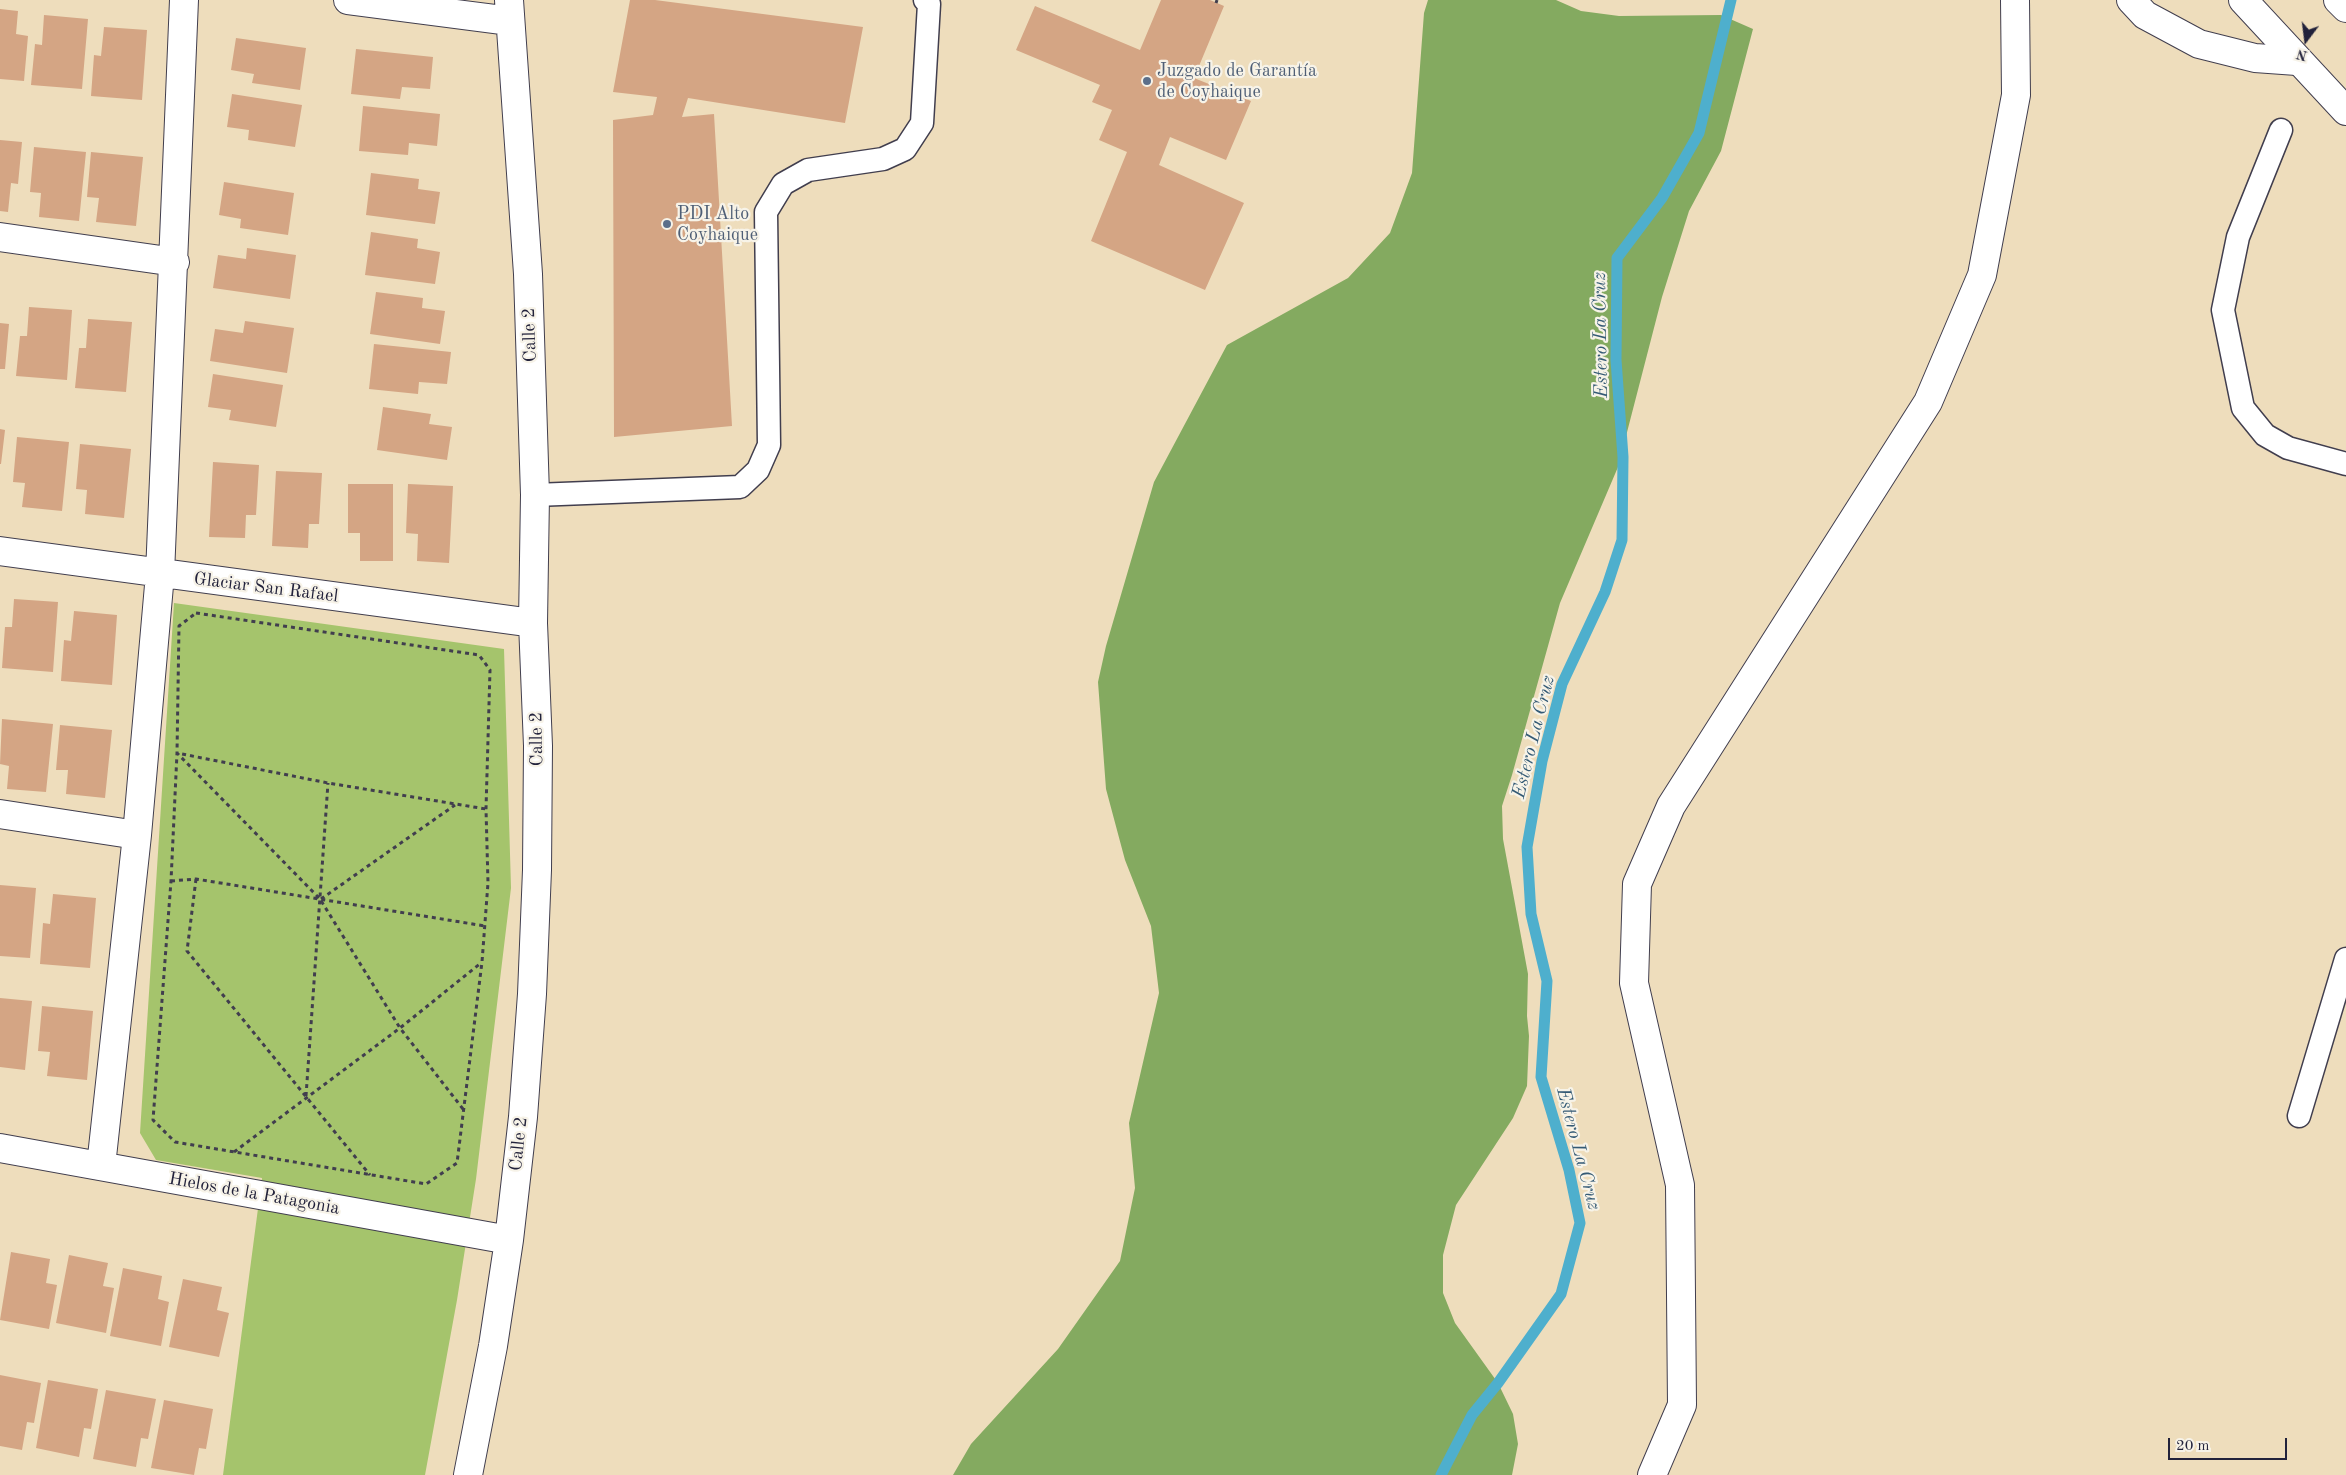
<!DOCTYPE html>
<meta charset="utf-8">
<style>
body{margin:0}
#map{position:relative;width:2346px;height:1475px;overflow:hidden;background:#eeddbc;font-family:"Old Standard TT",serif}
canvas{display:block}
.north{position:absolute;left:2281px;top:15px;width:50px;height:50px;-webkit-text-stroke:4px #f7f3e8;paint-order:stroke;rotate:195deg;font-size:14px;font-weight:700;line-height:20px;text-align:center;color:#22223b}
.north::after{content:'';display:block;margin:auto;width:18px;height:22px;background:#22223b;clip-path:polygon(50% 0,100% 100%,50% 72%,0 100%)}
.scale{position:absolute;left:2168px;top:1438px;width:119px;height:22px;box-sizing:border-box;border:2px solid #22223b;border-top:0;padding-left:6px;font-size:15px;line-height:18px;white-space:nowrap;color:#22223b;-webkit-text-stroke:4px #f7f3e8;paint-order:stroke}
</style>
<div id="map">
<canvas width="2346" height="1475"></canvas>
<div class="north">N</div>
<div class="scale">20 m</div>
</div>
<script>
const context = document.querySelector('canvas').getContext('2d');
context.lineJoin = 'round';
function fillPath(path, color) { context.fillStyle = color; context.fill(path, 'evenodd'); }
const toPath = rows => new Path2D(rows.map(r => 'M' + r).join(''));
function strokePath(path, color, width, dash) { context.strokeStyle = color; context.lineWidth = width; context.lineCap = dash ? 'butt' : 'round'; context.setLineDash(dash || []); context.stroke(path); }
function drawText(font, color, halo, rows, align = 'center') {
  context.font = font + ' "Old Standard TT",serif'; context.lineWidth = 4.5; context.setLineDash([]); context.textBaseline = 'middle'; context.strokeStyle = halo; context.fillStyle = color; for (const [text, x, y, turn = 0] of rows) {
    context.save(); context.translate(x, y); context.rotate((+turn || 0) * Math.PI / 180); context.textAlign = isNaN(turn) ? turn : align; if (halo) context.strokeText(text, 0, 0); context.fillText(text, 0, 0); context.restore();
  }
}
const green = toPath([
 [174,603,504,649,511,888,476,1179,457,1300,425,1475,223,1475,262,1178,156,1160,140,1133]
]);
const forest = toPath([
 [1428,0,1556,0,1581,11,1619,16,1721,15,1753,29,1721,151,1689,211,1662,297,1618,467,1560,603,1512,775,1502,806,1503,839,1528,974,1527,1016,1529,1036,1527,1086,1513,1118,1456,1205,1443,1255,1443,1293,1455,1323,1498,1383,1513,1414,1518,1444,1512,1475,953,1475,971,1444,1058,1349,1120,1261,1135,1188,1129,1123,1159,993,1151,926,1125,860,1106,789,1098,682,1106,646,1154,482,1227,345,1348,278,1390,233,1412,173,1424,13]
]);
const stream = toPath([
 [1441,1475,1472,1415,1498,1383,1561,1294,1580,1223,1569,1170,1541,1077,1547,981,1531,914,1527,847,1542,761,1562,684,1605,592,1622,540,1623,457,1616,360,1617,258,1662,198,1699,133,1731,0]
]);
const building = toPath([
 [630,0,655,0,863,27,845,123,688,98,682,117,714,114,732,426,614,437,613,120,653,115,657,97,613,92],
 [1161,0,1210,0,1224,6,1194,78,1251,101,1226,160,1170,137,1159,165,1244,203,1205,290,1091,241,1127,152,1099,140,1112,110,1092,102,1100,85,1016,50,1035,6,1140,50],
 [0,9,18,11,16,34,28,36,24,81,0,79],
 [44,15,88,19,82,89,31,85,35,44,42,45],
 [104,27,147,30,142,100,91,96,94,55,101,56],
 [236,38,306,48,300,90,252,83,254,74,231,70],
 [356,49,433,57,430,89,402,87,400,99,351,94],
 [232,94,302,105,295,147,248,140,249,130,227,127],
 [363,106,440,114,437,146,409,143,408,155,359,151],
 [0,140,22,142,18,184,11,183,8,212,0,211],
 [34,147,86,152,79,221,39,217,41,193,30,192],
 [91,152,143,157,136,226,96,222,99,198,87,197],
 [371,173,419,179,418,189,440,192,435,224,366,215],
 [224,182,294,193,288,235,240,228,241,219,219,215],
 [371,232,418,239,417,248,440,252,435,284,365,275],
 [247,248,296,255,290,299,213,288,218,255,246,259],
 [376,292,423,298,422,308,445,311,440,344,370,334],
 [29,307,72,310,67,380,16,376,20,336,27,336],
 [88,319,132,322,126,392,75,388,79,348,86,348],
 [245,321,294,328,287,373,210,361,215,329,243,333],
 [0,323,9,324,5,369,0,369],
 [374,344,451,352,447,384,419,382,418,394,369,389],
 [213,374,283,385,276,427,229,420,231,410,208,407],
 [383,407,431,414,429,424,452,427,447,460,377,450],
 [0,429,5,430,1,464,0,464],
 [17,437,69,442,62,511,22,507,25,483,13,482],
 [80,444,131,449,124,518,85,514,87,490,76,489],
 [213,462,259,465,256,515,246,515,245,538,209,537],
 [276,471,322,473,319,524,309,524,308,548,272,546],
 [348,484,393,484,393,561,360,561,360,533,348,533],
 [408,484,453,486,449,563,417,561,418,534,406,533],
 [14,599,58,602,53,672,2,668,5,627,12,627],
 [74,611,117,615,112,685,61,681,64,640,71,641],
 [2,719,53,724,46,792,7,789,9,766,0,764],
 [60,725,112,730,105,798,66,794,68,770,56,770],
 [0,885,36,888,30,958,0,956],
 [53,894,96,898,90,968,40,964,43,923,50,924],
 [0,998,32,1001,25,1070,0,1067],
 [42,1006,93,1011,87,1080,47,1076,50,1052,38,1051],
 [11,1252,50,1259,46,1283,57,1285,49,1329,0,1320],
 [69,1255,108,1263,103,1286,114,1288,106,1333,56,1323],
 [123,1268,162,1276,158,1299,169,1302,161,1346,110,1336],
 [183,1279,222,1287,217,1310,229,1313,219,1357,169,1347],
 [0,1375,41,1383,34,1423,27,1422,22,1450,0,1446],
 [48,1380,98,1389,91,1429,84,1428,79,1457,36,1448],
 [106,1390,156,1399,148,1439,141,1438,136,1467,93,1459],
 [164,1400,213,1409,206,1449,199,1448,194,1475,151,1468]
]);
const path = toPath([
 [1216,3,1217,0],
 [196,613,479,655,490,670,486,809,488,883,482,962,457,1163,426,1184,175,1142,153,1120,171,881,177,753,179,626,196,613],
 [196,879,187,951,370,1175],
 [171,881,196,879,485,926],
 [321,899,455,805],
 [306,1096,328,783],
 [463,1109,400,1028,320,899,177,753,328,783,486,809],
 [234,1152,400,1028,481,963]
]);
const lane = toPath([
 [2281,130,2238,237,2223,310,2243,408,2265,435,2288,448,2346,464],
 [535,495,740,487,758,470,769,445,766,212,783,184,808,170,883,159,905,149,922,123,929,4,925,0],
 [2299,1116,2346,959]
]);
const street = toPath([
 [348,0,510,21],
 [2131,0,2145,15,2199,44,2255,58,2297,61],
 [0,237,175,262],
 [0,551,533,623],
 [0,814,137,835],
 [0,1148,509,1240],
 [101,1166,137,835,160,574,184,0],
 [468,1475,493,1346,509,1240,523,1117,532,994,537,870,538,746,533,623,535,495,528,274,509,0],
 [1652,1475,1682,1405,1680,1185,1634,983,1637,884,1671,806,1928,402,1982,275,2016,95,2015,0]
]);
const secondary = toPath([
 [2243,0,2346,111],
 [2338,0,2346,8]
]);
const markers = [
 [1147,81,5,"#5c6f8a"],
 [667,224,5,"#5c6f8a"]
];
const serviceNames = [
 ["Juzgado de Garantía",1157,71],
 ["de Coyhaique",1157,92],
 ["PDI Alto",677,214],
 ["Coyhaique",677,235]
];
const streetNames = [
 ["Calle 2",530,335,-92],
 ["Glaciar San Rafael",266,588,7],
 ["Calle 2",537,739,-91],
 ["Calle 2",519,1144,-84],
 ["Hielos de la Patagonia",254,1194,10]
];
const waterNames = [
 ["Estero La Cruz",1601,335,-91],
 ["Estero La Cruz",1534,737,-76],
 ["Estero La Cruz",1578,1149,75]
];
fillPath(green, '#a5c46c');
fillPath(forest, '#84aa60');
strokePath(stream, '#4eafcd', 11);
fillPath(building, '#d4a584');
strokePath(lane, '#413e4e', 25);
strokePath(street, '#413e4e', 30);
strokePath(secondary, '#413e4e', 30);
strokePath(path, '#413e4e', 3, [4, 4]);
strokePath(lane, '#fff', 22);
strokePath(street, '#fff', 28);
strokePath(secondary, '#fff', 28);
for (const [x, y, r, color] of markers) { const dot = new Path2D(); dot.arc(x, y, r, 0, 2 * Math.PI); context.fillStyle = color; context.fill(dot); strokePath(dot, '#f7f3e8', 2); }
drawText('18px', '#4e5e75', '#f7f3e8', serviceNames, 'left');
drawText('18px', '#22223b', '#f7f3e8', streetNames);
drawText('italic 19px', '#345a75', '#f7f3e8', waterNames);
</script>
